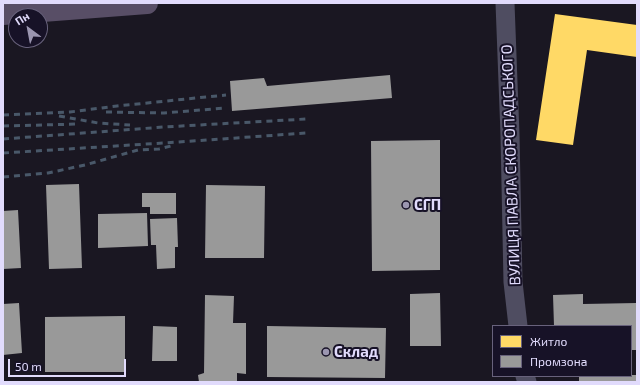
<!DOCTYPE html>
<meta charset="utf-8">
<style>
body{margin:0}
#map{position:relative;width:640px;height:385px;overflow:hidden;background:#1a1722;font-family:"Exo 2",sans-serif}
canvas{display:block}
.frame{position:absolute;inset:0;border:4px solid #e1dbfc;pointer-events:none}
.legend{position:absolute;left:492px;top:325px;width:140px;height:52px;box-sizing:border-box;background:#171227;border:1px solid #68627c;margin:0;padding:5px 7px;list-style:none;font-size:12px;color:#e1dbfc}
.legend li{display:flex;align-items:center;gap:8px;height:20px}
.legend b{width:20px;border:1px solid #68627c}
.north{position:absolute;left:8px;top:8px;width:40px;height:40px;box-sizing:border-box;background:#171227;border:1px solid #68627c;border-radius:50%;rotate:328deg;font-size:11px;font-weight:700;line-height:16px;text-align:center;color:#e1dbfc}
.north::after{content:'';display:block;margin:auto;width:14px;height:18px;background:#9b96b0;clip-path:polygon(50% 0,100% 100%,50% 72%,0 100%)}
.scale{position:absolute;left:8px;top:359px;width:118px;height:18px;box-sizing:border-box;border:2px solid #e1dbfc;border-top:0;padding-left:5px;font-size:12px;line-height:14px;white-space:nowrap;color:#e1dbfc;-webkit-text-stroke:3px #171227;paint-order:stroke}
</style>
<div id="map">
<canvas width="640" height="385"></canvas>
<div class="frame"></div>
<ul class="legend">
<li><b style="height:11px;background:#ffd966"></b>Житло</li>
<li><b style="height:11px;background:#999"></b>Промзона</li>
</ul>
<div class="north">Пн</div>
<div class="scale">50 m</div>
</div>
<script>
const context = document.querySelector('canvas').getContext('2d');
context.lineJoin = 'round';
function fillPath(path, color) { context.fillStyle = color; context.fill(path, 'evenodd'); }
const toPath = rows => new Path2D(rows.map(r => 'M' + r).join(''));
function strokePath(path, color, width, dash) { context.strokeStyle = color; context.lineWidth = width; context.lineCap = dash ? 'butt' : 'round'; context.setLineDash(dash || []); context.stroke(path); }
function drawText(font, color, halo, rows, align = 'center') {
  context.font = font + ' "Exo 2",sans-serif'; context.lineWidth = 4; context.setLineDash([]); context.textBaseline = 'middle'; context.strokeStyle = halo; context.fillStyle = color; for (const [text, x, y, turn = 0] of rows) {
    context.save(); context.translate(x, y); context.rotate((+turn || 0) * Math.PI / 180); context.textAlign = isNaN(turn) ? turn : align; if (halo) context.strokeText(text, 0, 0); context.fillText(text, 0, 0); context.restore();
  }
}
const homes = toPath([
 [555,14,637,25,637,57,587,50,573,145,536,140]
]);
const industry = toPath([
 [390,75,392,98,232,111,230,81,264,78,267,86],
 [440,140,440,270,372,271,371,141],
 [79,184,82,268,49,269,46,185],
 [206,185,265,186,264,258,205,258],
 [142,193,176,193,176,214,150,214,150,207,142,207],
 [18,210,21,268,3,269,3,211],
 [147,213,148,246,98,248,98,214],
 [177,218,178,247,175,247,175,268,157,269,156,245,151,245,150,219],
 [440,293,441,346,410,346,410,294],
 [583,294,583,304,637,303,637,350,631,350,631,326,554,326,553,295],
 [205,295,234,296,233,323,246,323,246,374,237,373,237,382,199,382,198,375,204,373],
 [19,303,22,353,3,355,3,304],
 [125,316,125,372,45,372,45,317],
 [153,326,177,327,177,361,152,361],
 [267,326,386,328,385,378,267,377],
 [631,375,637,375,637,382,579,382,579,376,631,376]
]);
const tertiary = toPath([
 [505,3,510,135,513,282,518,326],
 [525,376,527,382]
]);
const primary = toPath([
 [3,14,147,3]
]);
const rail = toPath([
 [106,112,164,113,226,108],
 [3,115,70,112,117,106,226,95],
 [59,116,98,123,130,125],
 [3,126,79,124],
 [3,139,164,127,306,119],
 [3,153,179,142,306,133],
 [3,177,48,173,85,165,138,150,159,149,171,146]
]);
const markers = [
 [406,205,4,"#9b96b0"],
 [326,352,4,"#9b96b0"]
];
const streetNames = [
 ["ВУЛИЦЯ ПАВЛА СКОРОПАДСЬКОГО",511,165,-92]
];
const poiNames = [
 ["СГП",414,205],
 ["Склад",334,352]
];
fillPath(homes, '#ffd966');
fillPath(industry, '#999');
strokePath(tertiary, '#4f4d61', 19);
strokePath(primary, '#584e66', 22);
strokePath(rail, '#495869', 3, [6, 5]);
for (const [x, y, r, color] of markers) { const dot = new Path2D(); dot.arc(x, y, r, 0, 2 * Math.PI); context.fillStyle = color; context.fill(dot); strokePath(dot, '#171227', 1.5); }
drawText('15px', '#e1dbfc', '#171227', streetNames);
drawText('bold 15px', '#e1dbfc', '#171227', poiNames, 'left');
</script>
